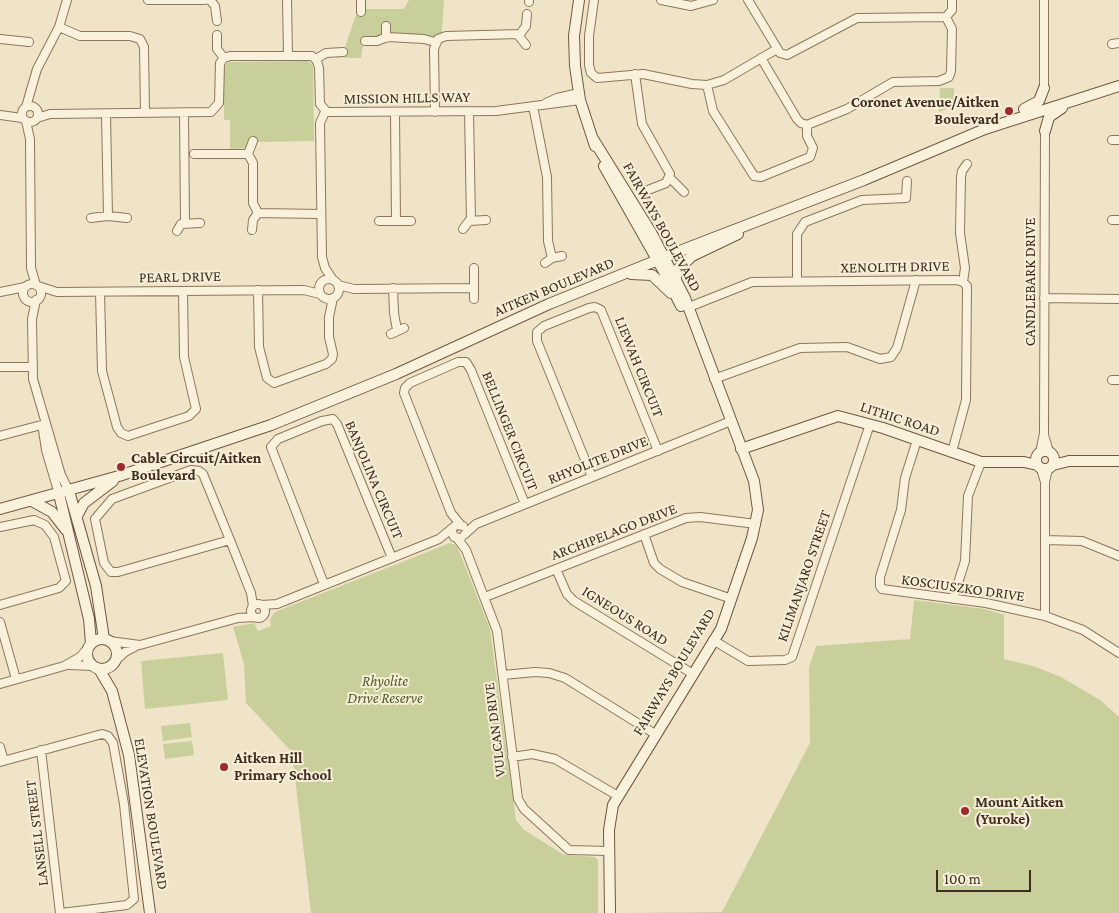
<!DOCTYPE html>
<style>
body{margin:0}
#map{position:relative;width:1119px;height:913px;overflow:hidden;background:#f0e4c8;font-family:"Crimson Pro",serif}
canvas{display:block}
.scale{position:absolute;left:936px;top:870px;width:95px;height:22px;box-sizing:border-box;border:2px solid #3d2e20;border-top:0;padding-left:6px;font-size:15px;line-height:18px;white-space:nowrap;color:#3d2e20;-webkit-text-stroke:4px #f7eed8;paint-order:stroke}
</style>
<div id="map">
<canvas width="1119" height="913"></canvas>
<div class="scale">100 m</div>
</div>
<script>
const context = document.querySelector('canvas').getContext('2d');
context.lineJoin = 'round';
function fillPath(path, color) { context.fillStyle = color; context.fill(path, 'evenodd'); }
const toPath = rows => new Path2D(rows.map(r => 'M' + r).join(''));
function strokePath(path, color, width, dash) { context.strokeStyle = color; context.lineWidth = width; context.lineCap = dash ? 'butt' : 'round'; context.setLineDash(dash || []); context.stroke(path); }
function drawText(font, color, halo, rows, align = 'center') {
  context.font = font + ' "Crimson Pro",serif'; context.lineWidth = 4; context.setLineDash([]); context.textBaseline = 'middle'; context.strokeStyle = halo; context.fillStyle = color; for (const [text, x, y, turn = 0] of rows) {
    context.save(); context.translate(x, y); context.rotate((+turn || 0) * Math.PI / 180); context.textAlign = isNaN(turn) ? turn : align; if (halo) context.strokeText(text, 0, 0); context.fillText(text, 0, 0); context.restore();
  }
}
const green = toPath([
 [409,0,444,0,442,33,433,37,382,34,379,37,364,39,361,58,344,58,345,47,357,12,367,9,404,9],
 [308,61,313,66,314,141,257,142,257,139,249,139,247,148,230,149,230,120,224,120,224,66,229,62],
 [940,88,954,88,954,106,939,112],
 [450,543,456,545,461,556,490,629,516,820,523,829,564,855,595,857,598,860,598,913,311,913,292,752,246,703,244,664,233,627,254,623,258,631,271,626,270,619,275,612],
 [914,600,985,609,1004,615,1004,659,1033,666,1061,677,1100,700,1119,717,1119,913,619,913,722,912,810,743,809,667,816,646,910,639],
 [223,653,228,700,145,709,141,661],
 [190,723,192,737,163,741,161,726],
 [192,741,194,755,165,759,163,744]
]);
const street = toPath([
 [148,0,205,0],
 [210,0,215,6,217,21],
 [287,0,288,55],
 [361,0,361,12],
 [594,0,589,36,589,65,591,73,597,78,643,74,692,84,707,85,724,80,777,49],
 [661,0,691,6,713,0],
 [748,0,780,53,787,55,857,18,946,17,952,10,952,0],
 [1044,0,1044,88],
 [529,2,529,0],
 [386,26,386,38],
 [59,27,80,36,130,36,140,39,144,47,145,113],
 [217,35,217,49,224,58],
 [518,35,526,45],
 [0,39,29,42],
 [365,41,377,41,387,37,424,39,435,42],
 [1112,44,1119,43],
 [761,58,797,119,801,123,807,125,847,109,893,82,939,81,949,77,951,71,952,29,946,17],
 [316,59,326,53,343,52],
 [635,74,642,124,670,174,666,183,648,190],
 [707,85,713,111,754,176,761,177,810,157,813,148,807,136,807,125],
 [546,103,557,98,579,93],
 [533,106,547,177,548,241,552,258],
 '22 114a8 8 0 1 1 16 0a8 8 0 1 1-16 0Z',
 [26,107,37,69,59,27,67,0],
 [469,111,471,221],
 [325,112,320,123,322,257,325,268,333,280],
 [395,112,396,221],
 [435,112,434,49,438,39,446,36,520,34,526,26,527,14],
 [184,113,185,223],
 [0,115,22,118],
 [37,118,50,114,211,112,219,103,220,63,224,58,230,56,312,56,317,61,319,68,320,104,327,112,496,111,580,100],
 [26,121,30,139,31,268,36,285],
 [1112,140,1119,140],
 [194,154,248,154,253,141],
 [248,154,253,163,253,203,258,213,321,214],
 [670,178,684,192],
 [108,216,127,218],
 [91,218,108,216,106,114],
 [1112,220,1119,220],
 [379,221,411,221],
 [463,229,469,221,486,220],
 [252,230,253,220,258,213],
 [177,231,181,224,200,223],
 [545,263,552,258,562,256],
 [474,268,474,299],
 '319 289a10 10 0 1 1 20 0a10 10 0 1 1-20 0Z',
 [797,282,797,234,805,222,862,200,906,198,907,181],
 [963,282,965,268,960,233,961,177,962,171,967,164],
 '23 293a9 9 0 1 1 18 0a9 9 0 1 1-18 0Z',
 [338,285,354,289,474,288],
 [38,286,57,292,304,290,320,294],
 [393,288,394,313,397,330],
 [258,290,259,347,267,378,274,383,326,364,332,359,333,354,329,337,329,317,333,298],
 [0,292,25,287],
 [100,292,102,371,117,427,121,433,128,436,189,416,196,409,184,357,183,291],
 [1044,298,1119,299],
 [36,300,32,319,33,379,61,475,69,491],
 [689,307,752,282,957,280,963,282,967,286,966,400,952,452],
 [391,334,404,328],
 [0,367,32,367],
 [714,379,800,348,847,347,880,359,891,357,897,348,916,280],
 [1112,380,1119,380],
 [43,430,46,450,59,494],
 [1044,435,1049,452],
 [0,436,45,424],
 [917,440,905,478,901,510,880,577,880,586,882,589,986,603,1045,616,1083,630,1119,653],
 [1040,453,1044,433,1045,131],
 [1041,469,1045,482,1045,616],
 [592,477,537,341,537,332,544,326,589,308,595,307,601,310,658,451],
 [1045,482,1048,469],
 [460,524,451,513,404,393,405,388,410,383,458,362,466,362,471,370,525,504],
 [0,527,34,520,45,525,54,537,66,581,59,588,0,605],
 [451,529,454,537,461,538],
 [465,534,476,524,731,421],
 [644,534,654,563,660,569,682,582,732,599],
 [457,538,466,550,497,631,518,799,524,809,569,850,609,851],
 [230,540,118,572,111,572,104,563,95,519,112,499,191,470,199,471,203,474,230,540,251,593,253,606],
 [1045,540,1082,541,1119,556],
 [556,569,567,594,574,601,693,674],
 [324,584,271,447,278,439,322,421,333,419,337,424,392,558],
 [485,597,686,518,700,517,756,524],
 [953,599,965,561,968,496,981,462],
 '251 611a7 7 0 1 1 14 0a7 7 0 1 1-14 0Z',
 [262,605,277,604,439,539,456,525,463,526],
 [0,622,16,679],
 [713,640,748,661,785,660,792,657,870,424],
 [109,641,140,645,238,618,254,617],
 [114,662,125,652,138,645],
 [69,665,92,666],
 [503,675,535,672,549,673,565,678,655,734],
 [0,684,64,666,80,657,88,648],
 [0,747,4,761],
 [41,750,60,913],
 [512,757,532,754,555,759,618,796],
 [0,762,102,734,108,736,113,743,124,804,134,899,127,905,61,913]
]);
const secondary = toPath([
 [579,0,574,36,575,66,580,100,595,146],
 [1024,109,1039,101,1044,88],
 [1045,131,1049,117,1062,108],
 [593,139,652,234,685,298,754,481,758,510,752,538,721,629,613,805,609,830,610,913],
 [604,166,663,270,681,306],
 [631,274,652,275,671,293],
 [676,278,678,269,692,256,738,234],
 [741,449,838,416,883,428,981,462,1024,462,1037,465],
 '1036 460a9 9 0 1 1 18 0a9 9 0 1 1-18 0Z',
 [1053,465,1069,461,1119,461],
 [69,491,96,586,104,639],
 [59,494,89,619,91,643],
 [32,501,52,512,66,530],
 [0,509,119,476,271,425,396,374,549,304,690,247,864,180,985,129,1119,86],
 [77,516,84,503,113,481],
 '87 654a15 15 0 1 1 30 0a15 15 0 1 1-30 0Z',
 [99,669,112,691,129,755,150,913]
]);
const markers = [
 [1009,111,5,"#9e2a2b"],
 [121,467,5,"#9e2a2b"],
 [224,767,5,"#9e2a2b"],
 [965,811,5,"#9e2a2b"]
];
const streetNames = [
 ["MISSION HILLS WAY",407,98,-1],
 ["FAIRWAYS BOULEVARD",662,227,61],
 ["XENOLITH DRIVE",895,267,-1],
 ["PEARL DRIVE",180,277,-1],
 ["CANDLEBARK DRIVE",1030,282,-90],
 ["AITKEN BOULEVARD",554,287,-23],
 ["LIEWAH CIRCUIT",639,367,68],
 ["LITHIC ROAD",900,419,18],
 ["BELLINGER CIRCUIT",510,431,68],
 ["RHYOLITE DRIVE",598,460,-22],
 ["BANJOLINA CIRCUIT",374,480,67],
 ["ARCHIPELAGO DRIVE",614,532,-21],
 ["KILIMANJARO STREET",804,576,-71],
 ["KOSCIUSZKO DRIVE",963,588,8],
 ["IGNEOUS ROAD",625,616,32],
 ["FAIRWAYS BOULEVARD",674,672,-59],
 ["VULCAN DRIVE",495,730,-97],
 ["ELEVATION BOULEVARD",151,814,81],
 ["LANSELL STREET",37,833,-97]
];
const poiNames = [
 ["Coronet Avenue/Aitken",999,102,"right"],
 ["Boulevard",999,119,"right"],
 ["Cable Circuit/Aitken",131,458],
 ["Boulevard",131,475],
 ["Aitken Hill",234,758],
 ["Primary School",234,775],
 ["Mount Aitken",975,802],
 ["(Yuroke)",975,819]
];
const parkNames = [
 ["Rhyolite",385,681],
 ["Drive Reserve",385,698]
];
fillPath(green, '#c9cf9b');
strokePath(street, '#8d765c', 10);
strokePath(secondary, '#6f573f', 12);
strokePath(street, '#faf1dc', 8);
strokePath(secondary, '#faf1dc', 10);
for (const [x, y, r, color] of markers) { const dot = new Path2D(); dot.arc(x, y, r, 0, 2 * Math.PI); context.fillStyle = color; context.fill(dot); strokePath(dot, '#f7eed8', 2); }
drawText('15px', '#3d2e20', '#f7eed8', streetNames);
drawText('bold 15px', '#3d2e20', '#f7eed8', poiNames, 'left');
drawText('italic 15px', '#4d5a26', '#f7eed8', parkNames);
</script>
